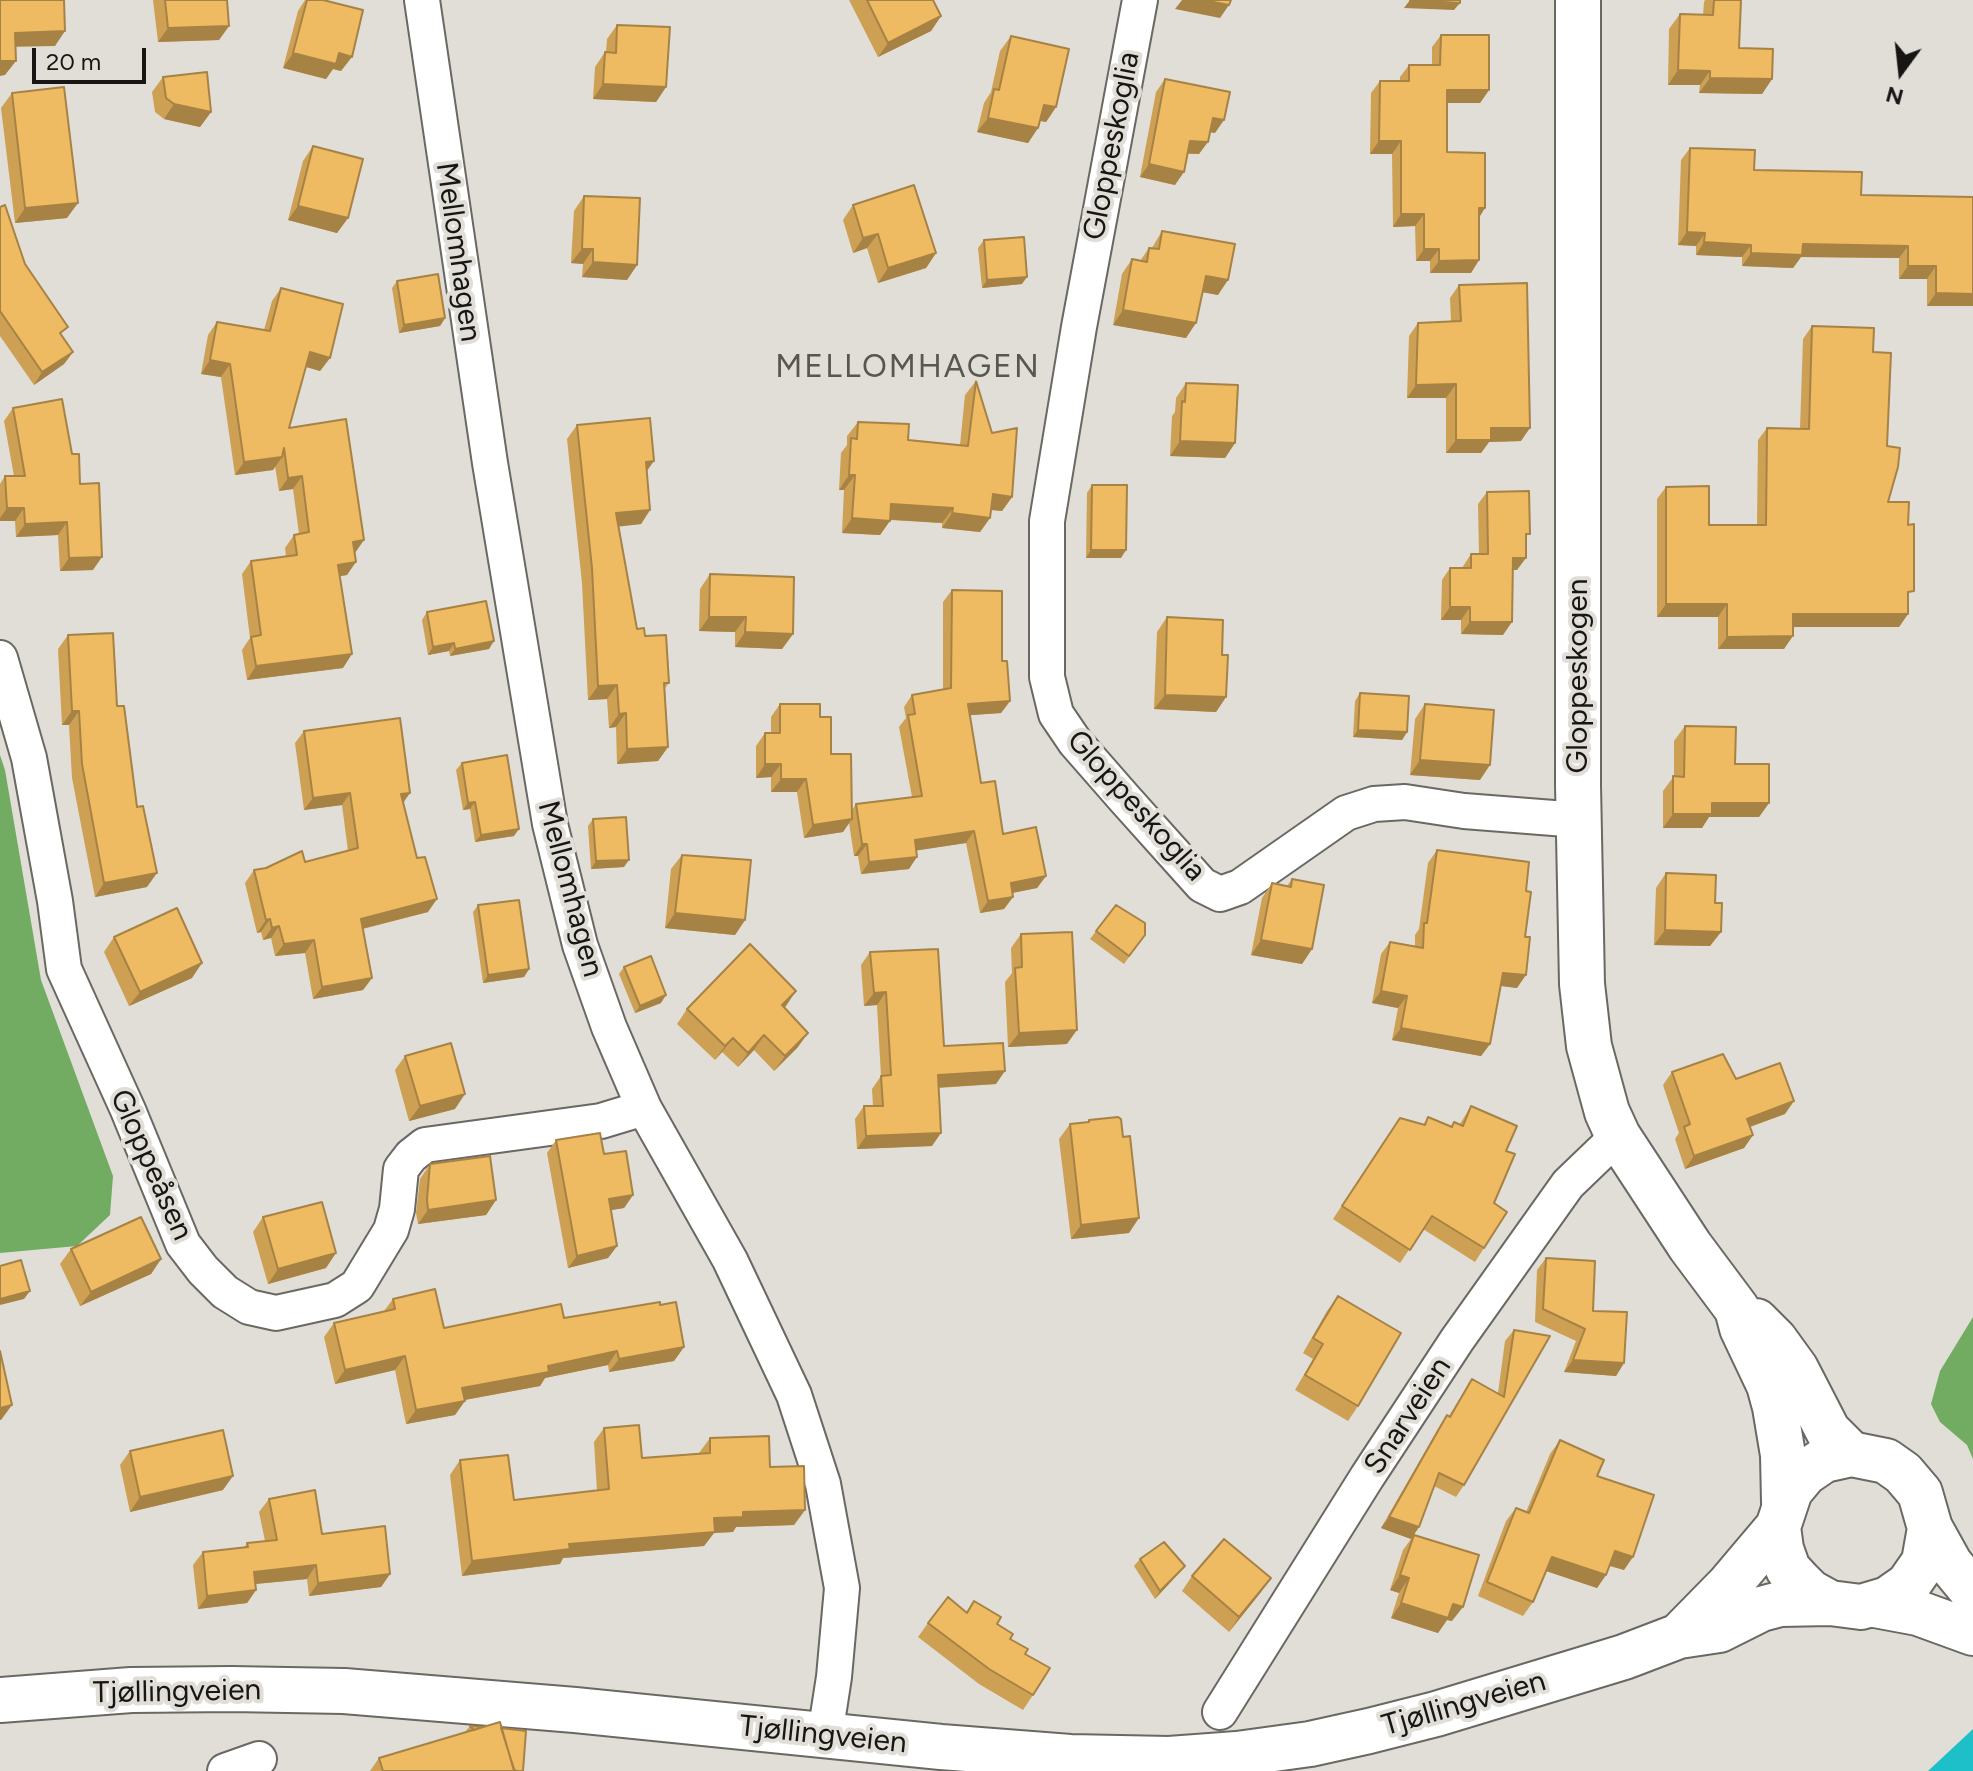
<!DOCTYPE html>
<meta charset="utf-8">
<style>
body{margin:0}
#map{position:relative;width:1973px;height:1771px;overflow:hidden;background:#e0ded7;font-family:Figtree,sans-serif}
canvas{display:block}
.north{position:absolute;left:1861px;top:32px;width:80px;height:80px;-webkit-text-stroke:6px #e0ded7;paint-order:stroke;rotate:195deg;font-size:22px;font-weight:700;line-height:32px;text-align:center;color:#171614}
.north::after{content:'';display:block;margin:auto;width:28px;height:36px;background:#171614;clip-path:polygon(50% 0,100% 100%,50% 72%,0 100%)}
.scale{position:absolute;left:32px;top:48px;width:114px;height:36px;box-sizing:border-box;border:4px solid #171614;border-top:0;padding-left:10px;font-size:24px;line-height:28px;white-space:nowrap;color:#171614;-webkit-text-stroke:6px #e0ded7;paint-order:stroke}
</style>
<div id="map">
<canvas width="1973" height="1771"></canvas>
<div class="north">N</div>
<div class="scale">20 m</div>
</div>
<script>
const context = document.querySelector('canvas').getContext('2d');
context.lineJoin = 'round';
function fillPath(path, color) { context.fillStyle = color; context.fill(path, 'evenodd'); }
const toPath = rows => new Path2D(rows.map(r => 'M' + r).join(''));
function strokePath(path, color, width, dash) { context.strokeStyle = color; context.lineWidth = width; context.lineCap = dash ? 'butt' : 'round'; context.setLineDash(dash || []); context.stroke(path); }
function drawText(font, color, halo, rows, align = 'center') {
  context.font = font + ' Figtree,sans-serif'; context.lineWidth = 8; context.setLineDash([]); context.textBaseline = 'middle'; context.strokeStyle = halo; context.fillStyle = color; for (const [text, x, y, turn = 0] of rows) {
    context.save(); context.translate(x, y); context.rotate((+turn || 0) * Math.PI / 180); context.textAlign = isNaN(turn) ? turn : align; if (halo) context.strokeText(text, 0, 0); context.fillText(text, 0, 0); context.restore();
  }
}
const forest = toPath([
 [0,755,5,770,41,980,113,1176,110,1215,77,1246,0,1253],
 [1973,1317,1973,1459,1967,1445,1940,1422,1931,1404,1940,1371]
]);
const water = toPath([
 [1973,1729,1973,1771,1928,1771]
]);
const minor = toPath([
 [422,0,490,463,550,824,580,945,609,1027,644,1108,730,1260,794,1395,823,1484,842,1588,834,1677,825,1735],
 [1140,0,1079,327,1047,521,1047,677,1056,714,1075,742,1124,798,1202,885,1220,894,1240,887,1346,813,1374,804,1405,802,1464,811,1579,820],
 [0,658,29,758,55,901,64,969,128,1110,183,1244,203,1270,225,1292,249,1307,276,1313,335,1300,357,1286,391,1230,397,1209,401,1169,411,1156,425,1145,601,1121,644,1108],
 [1220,1712,1367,1477,1457,1340,1568,1184,1618,1136],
 [225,1771,259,1759]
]);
const secondary = toPath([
 [1578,0,1578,785,1582,984,1589,1046,1607,1112,1618,1136,1690,1246,1737,1309,1742,1328,1769,1385,1775,1407,1783,1455,1784,1502],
 [1756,1321,1775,1340,1796,1369,1828,1431,1851,1454]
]);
const primary = toPath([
 [1930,1528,1924,1562,1908,1585,1888,1599,1861,1607,1830,1603,1810,1592,1799,1581,1788,1569,1781,1549,1778,1527,1790,1491,1805,1473,1824,1460,1851,1454,1886,1461,1903,1473,1920,1493,1930,1528,1950,1564,1973,1592],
 [1875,1605,1918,1613,1973,1633],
 [1679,1636,1729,1585,1778,1527],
 [0,1700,131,1690,231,1689,344,1691,575,1710,941,1747,1070,1757,1169,1759,1237,1754,1310,1744,1369,1731,1436,1714,1624,1657,1679,1636,1719,1630,1761,1609,1780,1604,1830,1603]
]);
const wall = toPath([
 [153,0,227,0,229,26,219,40,158,42],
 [305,0,307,0,341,71,333,69,326,79,283,68,298,11],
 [849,0,933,0,941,16,931,31,878,57],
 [1705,0,1741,0,1739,48,1772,79,1762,94,1699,93,1700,85,1668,85,1669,29,1680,14,1703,15,1704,2],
 [617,25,666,87,656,102,593,99,595,67,605,52,606,52,607,39],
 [1441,35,1489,90,1480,103,1447,103,1447,152,1479,218,1479,260,1471,273,1430,273,1430,261,1416,261,1415,226,1393,227,1392,154,1370,154,1371,93,1380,81,1400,81,1400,77,1409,65,1432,65,1432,47],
 [1011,36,1056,107,1046,122,1040,121,1038,128,1028,143,977,132,984,103,991,92,1000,51],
 [163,77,211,112,200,127,164,119,155,112,152,92],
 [1165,79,1215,133,1210,132,1199,154,1188,154,1175,185,1140,177,1156,92],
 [12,93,67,218,15,223,1,108],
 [313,146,348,218,337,233,288,220,303,161],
 [1690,148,1754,170,1861,195,1973,197,1973,306,1927,306,1927,279,1899,279,1899,258,1801,257,1793,268,1742,266,1742,257,1696,255,1696,246,1678,245,1681,160],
 [584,196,637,265,627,280,582,277,583,264,571,263,574,211],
 [853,205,936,253,926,268,878,283,867,248,853,253,843,220],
 [0,207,25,264,62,336,73,352,64,364,34,385,0,336],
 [1162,231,1218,295,1203,292,1186,338,1113,325,1122,274,1132,259,1140,261,1149,248,1152,248],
 [984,240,1022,284,982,288,978,248],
 [397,281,445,318,440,326,399,333,392,288],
 [1459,285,1521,441,1489,442,1481,453,1446,453,1446,398,1407,398,1409,336,1418,323,1451,322,1450,298],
 [281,288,330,358,320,371,306,367,289,428,355,553,347,575,340,576,343,668,247,680,242,650,250,638,242,574,251,561,286,556,285,548,294,535,299,534,293,489,279,491,275,466,273,470,235,475,221,377,201,374,208,335,217,322,264,330,272,301],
 [1812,326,1873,352,1887,446,1888,502,1908,600,1908,614,1899,627,1793,627,1784,649,1718,649,1718,617,1657,617,1657,499,1666,487,1709,525,1757,525,1758,440,1767,428,1800,429,1803,339],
 [976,381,1012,497,1002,511,991,510,990,518,980,532,942,528,942,523,890,520,880,535,842,533,844,490,839,490,841,453,847,445,847,436,858,422,908,440,960,445,965,395],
 [1186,383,1235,443,1225,458,1170,456,1172,416,1175,412,1176,398],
 [13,408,72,454,80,484,93,570,60,571,58,535,16,537,15,521,0,521,0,484,5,476,14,476,4,421],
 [577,425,647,472,650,510,641,524,619,526,637,629,645,636,669,683,665,688,668,747,658,761,617,764,616,727,609,728,607,699,588,700,582,583,567,439],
 [1092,485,1121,558,1086,558,1087,493],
 [1487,492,1526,540,1517,570,1513,570,1503,635,1461,634,1461,620,1441,620,1442,580,1450,568,1462,568,1471,554,1479,554,1478,504],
 [710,574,793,634,782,649,735,647,735,632,699,631,700,589],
 [952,590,1002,661,1010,701,1001,713,970,715,981,783,1003,834,1046,876,1037,888,1012,893,1013,897,1004,909,980,913,966,843,917,850,909,869,861,874,858,856,854,856,849,823,843,832,804,838,797,792,771,792,771,777,756,778,756,746,765,733,771,733,771,717,780,704,820,717,831,754,852,810,856,804,912,797,899,727,906,718,904,707,912,695,943,690,943,602],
 [427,612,489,649,450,656,449,651,428,655,422,620],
 [1167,617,1222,655,1226,697,1216,712,1154,709,1157,632],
 [68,635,117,706,137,807,147,887,95,897,72,778,69,725,62,725,58,649],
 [1360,693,1407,732,1402,740,1353,737,1355,701],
 [1425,704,1480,780,1410,775,1415,719],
 [1685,726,1735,764,1769,803,1759,817,1709,817,1702,828,1663,828,1663,791,1674,776,1674,741],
 [304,731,403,803,428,912,363,929,372,978,363,990,313,999,305,953,275,956,271,938,263,940,261,932,257,933,245,883,254,870,305,862,348,851,342,805,304,810,295,743],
 [462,763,514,836,475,842,470,809,463,810,456,770],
 [593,819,624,867,591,869,588,826],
 [1437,850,1526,891,1517,988,1501,986,1490,1044,1481,1056,1392,1040,1398,1008,1372,1003,1381,954,1390,942,1415,946,1415,935,1419,929,1428,863],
 [682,855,745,920,735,935,665,928,671,869],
 [1666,873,1715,903,1721,932,1710,946,1654,945,1656,888],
 [1292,879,1312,949,1302,964,1251,955,1262,898,1272,883,1287,886],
 [478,905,529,969,524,977,483,983,473,912],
 [1096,931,1145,935,1124,964,1090,939],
 [1021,934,1067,1044,1008,1047,1005,982,1012,973,1011,948],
 [114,937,192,978,129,1006,104,952],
 [870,952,944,1046,996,1084,939,1088,932,1146,857,1149,855,1119,864,1106,873,1106,872,1089,881,1076,877,1005,864,1006,861,965],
 [624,967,661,1003,635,1013,619,974],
 [785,1007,798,1047,774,1071,754,1050,738,1067,722,1052,715,1060,677,1024,687,1009],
 [405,1056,455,1109,409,1121,395,1070],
 [1672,1072,1736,1079,1785,1114,1750,1127,1753,1135,1744,1148,1685,1169,1675,1139,1679,1133,1663,1085],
 [1471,1106,1506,1151,1484,1248,1475,1262,1423,1229,1400,1263,1333,1219,1391,1131,1423,1125,1428,1117,1451,1126,1454,1122,1460,1124],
 [1089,1120,1123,1137,1129,1233,1071,1239,1059,1139,1070,1124,1087,1123],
 [556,1140,604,1154,633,1195,624,1208,611,1210,617,1246,608,1258,568,1268,547,1153],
 [430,1164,496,1200,486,1215,418,1224,416,1213,420,1179],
 [263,1217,326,1268,268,1284,253,1232],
 [71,1249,161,1259,151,1274,80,1306,60,1264],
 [1546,1258,1593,1311,1624,1363,1616,1376,1564,1372,1576,1341,1535,1322,1537,1270],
 [1338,1296,1358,1406,1348,1421,1295,1390,1313,1359,1303,1353,1327,1311],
 [393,1299,444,1328,564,1318,660,1305,684,1347,674,1361,609,1372,608,1365,545,1378,540,1386,465,1400,455,1415,406,1424,395,1370,335,1384,324,1337,334,1323,384,1311],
 [1514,1330,1550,1336,1464,1485,1456,1497,1434,1486,1419,1527,1411,1539,1381,1528,1439,1427,1447,1415,1449,1416,1472,1379,1498,1393,1505,1341],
 [604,1428,642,1458,699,1453,710,1438,770,1467,805,1510,794,1525,736,1527,733,1532,714,1533,704,1546,563,1558,560,1564,462,1576,450,1475,460,1460,514,1500,597,1491,594,1442],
 [1560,1440,1597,1476,1624,1570,1609,1566,1606,1575,1597,1588,1546,1571,1533,1602,1523,1616,1478,1596,1506,1521,1516,1508,1526,1512,1550,1454],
 [130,1451,223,1490,130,1512,120,1465],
 [269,1499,322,1534,390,1574,381,1587,309,1596,307,1579,255,1584,256,1590,247,1603,198,1609,193,1565,203,1552,244,1548,247,1543,265,1541,259,1512],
 [1414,1535,1452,1621,1447,1620,1438,1633,1391,1618,1399,1593,1390,1590,1403,1550],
 [1140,1559,1185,1566,1179,1573,1155,1599,1134,1566],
 [1192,1576,1261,1592,1229,1632,1182,1591],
 [974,1601,1025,1654,1033,1695,1023,1710,979,1684,918,1637,928,1623,966,1612],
 [470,1726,501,1728,523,1771,370,1771,379,1758,465,1732]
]);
const shadedWall = toPath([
 [1182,0,1203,0,1229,5,1220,18,1175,9],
 [1410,0,1460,3,1454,10,1404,8],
 [941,16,931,31,878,57,888,43],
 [229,26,219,40,158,42,168,28],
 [65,31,55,46,4,47,15,33],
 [293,53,339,53,352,57,341,71,333,69,326,79,283,68],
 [0,61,16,61,5,75,0,76],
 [1678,70,1710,71,1700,85,1668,85],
 [1710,78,1772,79,1762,94,1699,93],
 [603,84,666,87,656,102,593,99],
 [1447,90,1489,90,1480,103,1438,103],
 [174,104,211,112,200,127,164,119],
 [1044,105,1056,107,1046,122,1033,119],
 [988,118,1038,128,1028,143,977,132],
 [1213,118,1224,120,1215,133,1204,131],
 [1190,141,1208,142,1199,154,1181,153],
 [1379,141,1401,141,1392,154,1370,154],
 [1149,164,1184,172,1175,185,1140,177],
 [78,203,67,218,15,223,25,208],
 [298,206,348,218,337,233,288,220],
 [1479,208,1485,208,1477,221],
 [1401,214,1424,214,1415,226,1393,227],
 [1687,232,1705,233,1696,246,1678,245],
 [878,234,867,248,853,253,863,238],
 [1704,242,1751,245,1742,257,1696,255],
 [1803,244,1908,246,1899,258,1801,257,1793,268,1742,266,1751,253],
 [582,249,593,249,583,264,571,263],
 [1424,249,1439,249,1430,261,1416,261],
 [936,253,926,268,878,283,888,268],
 [1479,260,1471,273,1430,273,1439,261],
 [593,262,637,265,627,280,582,277],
 [1908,266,1936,266,1927,279,1899,279],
 [1206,276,1228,280,1218,295,1196,291],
 [1027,277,1022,284,982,288,987,280],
 [1936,293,1973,294,1973,306,1927,306],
 [1123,310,1196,323,1186,338,1113,325],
 [445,318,440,326,399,333,404,325],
 [73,352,64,364,34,385,42,372],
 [310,352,330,358,320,371,300,365],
 [210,360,230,364,221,377,201,374],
 [1456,384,1446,398,1407,398,1416,385],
 [1491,428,1530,428,1521,441,1489,442,1481,453,1446,453,1456,440],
 [1180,441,1235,443,1225,458,1170,456],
 [282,457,273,470,235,475,244,462],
 [654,461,644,475,646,462],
 [849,475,855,475,844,490,839,490],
 [302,476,293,489,279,491,288,478],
 [993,494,1012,497,1002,511,982,509],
 [891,504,953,508,942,523,881,519],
 [7,508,24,508,15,521,0,521,0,518],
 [650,510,641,524,607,528,616,513],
 [952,513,990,518,980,532,942,528],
 [852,518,890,521,880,535,842,533],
 [67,522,58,535,16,537,25,524],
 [364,540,355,553,353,542],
 [1091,550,1126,550,1121,558,1086,558],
 [102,557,93,570,60,571,69,558],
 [1513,558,1526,558,1517,570,1504,570],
 [356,562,347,575,329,578,338,565],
 [1666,604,1727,604,1718,617,1657,617],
 [1450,607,1470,607,1461,620,1441,620],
 [1793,614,1908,614,1899,627,1784,627],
 [709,617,746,617,735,632,699,631],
 [1470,622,1512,622,1503,635,1461,634],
 [745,632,793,634,782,649,735,647],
 [1793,636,1784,649,1718,649,1727,637],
 [494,641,489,649,450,656,455,649],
 [454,643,449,651,428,655,433,647],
 [352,654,343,668,247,680,256,666],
 [617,685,607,699,588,700,598,686],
 [1165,695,1226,697,1216,712,1154,709],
 [1010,701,1001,713,959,716,968,704],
 [72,711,79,711,69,725,62,725],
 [626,713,616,727,609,728,619,714],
 [1358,730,1407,732,1402,740,1353,737],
 [668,747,658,761,617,764,627,749],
 [1420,760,1490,765,1480,780,1410,775],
 [765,764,781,764,771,777,756,778],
 [781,779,806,779,797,792,771,792],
 [350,793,342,805,304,810,313,798],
 [410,793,401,806,401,794],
 [475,802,470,809,463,810,468,803],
 [1712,803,1769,803,1759,817,1709,817,1702,828,1663,828,1673,814],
 [852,819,843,832,804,838,813,825],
 [519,829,514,836,475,842,481,835],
 [974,831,966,843,907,852,915,840],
 [862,844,867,844,858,856,854,856],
 [917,857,909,869,861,874,869,862],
 [629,860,624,867,591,869,596,861],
 [157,873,147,887,95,897,104,883],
 [1046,876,1037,888,1002,895,1011,883],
 [1013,897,1004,909,980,913,988,901],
 [437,899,428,912,353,931,361,919],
 [675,913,745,920,735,935,665,928],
 [270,919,261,932,257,933,266,920],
 [279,926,271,938,263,940,272,928],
 [1665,930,1721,932,1710,946,1654,945],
 [314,940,305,953,275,956,284,944],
 [1261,940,1312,949,1302,964,1251,955],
 [202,963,192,978,129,1006,140,992],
 [529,969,524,977,483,983,488,975],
 [1503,973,1526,975,1517,988,1494,985],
 [372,978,363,990,313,999,322,987],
 [796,991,786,1006,772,1020,782,1005],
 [1381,991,1407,996,1398,1008,1372,1003],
 [886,992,877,1005,864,1006,874,993],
 [666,995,661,1003,635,1013,640,1006],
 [1401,1028,1490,1044,1481,1056,1392,1040],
 [1077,1030,1067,1044,1008,1047,1019,1033],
 [808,1033,798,1047,774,1071,785,1056],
 [764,1035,754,1050,738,1067,748,1053],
 [733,1038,722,1052,715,1060,725,1046],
 [1005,1071,996,1084,929,1088,938,1075],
 [465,1094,455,1109,409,1121,420,1106],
 [1794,1101,1785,1114,1738,1131,1747,1119],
 [941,1133,932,1146,857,1149,866,1136],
 [1753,1135,1744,1148,1685,1169,1694,1156],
 [633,1195,624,1208,600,1212,609,1199],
 [496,1200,486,1215,418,1224,428,1210],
 [1139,1218,1129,1233,1071,1239,1081,1225],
 [617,1246,608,1258,568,1268,577,1256],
 [336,1253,326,1268,268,1284,278,1269],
 [161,1259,151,1274,80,1306,91,1292],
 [30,1291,24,1299,0,1305,0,1299],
 [684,1347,674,1361,609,1372,619,1359],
 [617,1351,608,1365,545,1378,540,1386,453,1402,462,1388,548,1366],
 [405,1356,395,1370,335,1384,345,1370],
 [1573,1360,1624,1363,1616,1376,1564,1372],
 [465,1401,455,1415,406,1424,416,1410],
 [12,1405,1,1420,0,1420,0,1408],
 [233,1476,223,1490,130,1512,140,1497],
 [805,1510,794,1525,736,1527,733,1532,714,1533,704,1546,563,1558,560,1564,462,1576,472,1561,743,1512],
 [1389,1517,1419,1527,1411,1539,1381,1528],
 [1615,1551,1633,1557,1624,1570,1605,1564],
 [1552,1557,1606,1575,1597,1588,1543,1570],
 [316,1565,307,1579,245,1585,254,1572],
 [1185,1566,1179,1573,1155,1599,1160,1591],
 [390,1574,381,1587,309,1596,318,1583],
 [1400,1575,1409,1578,1399,1593,1390,1590],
 [1271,1578,1261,1592,1229,1632,1239,1617],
 [256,1590,247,1603,198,1609,207,1596],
 [1401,1603,1453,1604,1463,1607,1452,1621,1447,1620,1438,1633,1391,1618]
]);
const building = toPath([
 [0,0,64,0,65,31,15,33,16,61,0,61,0,0],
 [165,0,227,0,229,26,168,28,165,0],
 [307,0,323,0,363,10,352,57,339,53,336,64,293,53,307,0],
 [867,0,933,0,941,16,888,43,867,0],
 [1203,0,1231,0,1229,5,1203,0],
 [1410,0,1460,0,1460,3,1410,0],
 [1714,0,1741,0,1739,48,1773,49,1772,79,1710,78,1710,71,1678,70,1680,14,1713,15,1714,0],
 [617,25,670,27,666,87,603,84,605,52,616,53,617,25],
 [1441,35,1489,35,1489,90,1447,90,1447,152,1485,153,1485,208,1479,208,1479,260,1439,261,1439,249,1424,249,1424,214,1401,214,1401,141,1379,141,1380,81,1409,81,1409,65,1440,65,1441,35],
 [1011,36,1069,49,1056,107,1044,105,1038,128,988,118,994,89,999,90,1011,36],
 [207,72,211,112,174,104,166,98,163,77,207,72],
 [1165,79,1230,92,1224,120,1213,118,1208,142,1190,141,1184,172,1149,164,1165,79],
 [64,87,78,203,25,208,12,93,64,87],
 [313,146,363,159,348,218,298,206,313,146],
 [1690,148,1755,150,1754,170,1862,172,1861,195,1973,197,1973,294,1936,293,1936,266,1908,266,1908,246,1803,244,1802,255,1751,253,1751,245,1704,242,1705,233,1687,232,1690,148],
 [914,185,936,253,888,268,878,234,863,238,853,205,914,185],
 [584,196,640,198,637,265,593,262,593,249,582,249,584,196],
 [5,205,25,264,68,327,60,333,73,352,42,372,0,311,0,207,5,205],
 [1162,231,1235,244,1228,280,1206,276,1196,323,1123,310,1132,259,1147,262,1149,248,1159,249,1162,231],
 [1024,237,1027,277,987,280,984,240,1024,237],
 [438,274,445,318,404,325,397,281,438,274],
 [1527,283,1530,428,1491,428,1491,440,1456,440,1456,384,1416,385,1418,323,1461,321,1459,285,1527,283],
 [281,288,343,304,330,358,310,352,289,428,346,419,364,540,353,542,356,562,338,565,352,654,256,666,251,637,261,635,251,561,297,555,294,535,309,532,302,476,288,478,284,448,282,457,244,462,230,364,210,360,217,322,270,331,281,288],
 [1812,326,1874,328,1873,352,1891,353,1887,446,1900,448,1898,467,1888,502,1909,502,1908,525,1914,524,1914,591,1908,592,1908,614,1793,614,1793,636,1727,637,1727,604,1666,604,1666,487,1709,486,1709,525,1766,525,1767,428,1809,429,1812,326],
 [976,381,992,433,1017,428,1012,497,993,494,990,518,952,513,953,508,891,504,890,521,852,518,855,475,849,475,851,438,857,439,858,422,909,424,908,440,968,446,976,381],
 [1186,383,1238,385,1235,443,1180,441,1182,401,1185,402,1186,383],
 [62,399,72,454,79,454,80,484,99,483,102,557,69,558,67,522,25,524,24,508,7,508,5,476,25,476,13,408,62,399],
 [650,418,654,461,646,462,650,510,616,513,637,629,644,628,645,636,666,635,669,683,664,683,668,747,627,749,626,713,619,714,617,685,598,686,592,568,577,425,650,418],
 [1092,485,1127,485,1126,550,1091,550,1092,485],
 [1529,491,1530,534,1526,534,1526,558,1513,558,1512,622,1470,622,1470,607,1450,607,1450,568,1471,568,1471,554,1488,554,1487,492,1529,491],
 [710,574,794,577,793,634,745,632,746,617,709,617,710,574],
 [952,590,1002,591,1002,661,1007,661,1010,701,968,704,981,783,995,781,1003,834,1036,827,1046,876,1011,883,1013,897,988,901,974,831,915,840,917,857,869,862,867,844,862,844,856,804,922,796,908,715,915,714,912,695,951,688,952,590],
 [486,601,494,641,455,649,454,643,433,647,427,612,486,601],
 [1167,617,1223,620,1222,655,1228,655,1226,697,1165,695,1167,617],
 [113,633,117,706,124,706,137,807,143,806,157,873,104,883,82,764,79,711,72,711,68,635,113,633],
 [1360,693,1409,696,1407,732,1358,730,1360,693],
 [780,704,820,704,820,717,831,717,831,754,851,754,852,819,813,825,806,779,781,779,781,764,765,764,765,733,780,733,780,704],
 [1425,704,1494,710,1490,765,1420,760,1425,704],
 [400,718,410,793,401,794,417,858,425,857,437,899,361,919,372,978,322,987,314,940,284,944,279,926,272,928,270,919,266,920,254,870,266,868,302,851,305,862,358,848,350,793,313,798,304,731,400,718],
 [1685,726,1736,727,1735,764,1769,764,1769,803,1712,803,1712,814,1673,814,1673,776,1684,777,1685,726],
 [507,755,519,829,481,835,475,802,468,803,462,763,507,755],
 [626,817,629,860,596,861,593,819,626,817],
 [1437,850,1529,862,1526,891,1531,892,1525,937,1530,937,1526,975,1503,973,1490,1044,1401,1028,1407,996,1381,991,1390,942,1423,948,1424,923,1427,923,1437,850],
 [682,855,751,860,745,920,675,913,682,855],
 [1666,873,1716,875,1715,903,1722,903,1721,932,1665,930,1666,873],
 [1292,879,1324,885,1312,949,1261,940,1272,883,1291,887,1292,879],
 [519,900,529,969,488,975,478,905,519,900],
 [1116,905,1145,923,1145,935,1129,956,1096,931,1116,905],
 [177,908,202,963,140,992,114,937,177,908],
 [1072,932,1077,1030,1019,1033,1015,968,1022,967,1021,934,1072,932],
 [750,944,796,991,782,1005,808,1033,785,1056,764,1035,748,1053,733,1038,725,1046,687,1009,750,944],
 [938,949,944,1046,1003,1043,1005,1071,938,1075,941,1133,866,1136,864,1106,883,1106,881,1076,891,1075,886,992,874,993,870,952,938,949],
 [651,956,666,995,640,1006,624,967,651,956],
 [451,1043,465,1094,420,1106,405,1056,451,1043],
 [1723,1054,1736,1079,1780,1063,1794,1101,1747,1119,1753,1135,1694,1156,1684,1127,1690,1124,1672,1072,1723,1054],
 [1471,1106,1517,1126,1506,1151,1515,1154,1494,1203,1507,1212,1484,1248,1432,1216,1410,1250,1342,1206,1400,1118,1425,1125,1428,1117,1452,1127,1454,1122,1463,1126,1471,1106],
 [1118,1117,1121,1119,1123,1137,1130,1136,1139,1218,1081,1225,1070,1124,1089,1122,1089,1120,1118,1117],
 [600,1133,604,1154,626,1151,633,1195,609,1199,617,1246,577,1256,556,1140,600,1133],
 [490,1156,496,1200,428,1210,427,1199,430,1164,490,1156],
 [322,1202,336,1253,278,1269,263,1217,322,1202],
 [141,1217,161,1259,91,1292,71,1249,141,1217],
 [1546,1258,1595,1261,1593,1311,1627,1312,1624,1363,1573,1360,1585,1329,1543,1309,1546,1258],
 [21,1260,30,1291,0,1299,0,1266,21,1260],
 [435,1289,444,1328,561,1304,564,1318,660,1302,660,1305,676,1302,684,1347,619,1359,617,1351,548,1366,549,1372,462,1388,465,1401,416,1410,405,1356,345,1370,334,1323,395,1309,393,1299,435,1289],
 [1338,1296,1401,1333,1358,1406,1305,1375,1323,1344,1313,1338,1338,1296],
 [1514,1330,1550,1336,1464,1485,1439,1473,1419,1527,1389,1517,1447,1415,1450,1417,1472,1379,1504,1397,1514,1330],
 [0,1351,12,1405,0,1408,0,1351],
 [639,1425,642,1458,710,1453,710,1438,769,1436,770,1467,804,1466,805,1510,743,1512,743,1517,714,1518,715,1532,569,1544,570,1549,472,1561,460,1460,508,1455,514,1500,609,1489,604,1428,639,1425],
 [223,1430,233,1476,140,1497,130,1451,223,1430],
 [1560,1440,1604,1460,1597,1476,1654,1495,1633,1557,1615,1551,1606,1575,1552,1557,1533,1602,1487,1582,1516,1508,1529,1513,1560,1440],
 [315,1490,322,1534,385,1526,390,1574,318,1583,316,1565,254,1572,256,1590,207,1596,203,1552,248,1547,247,1543,277,1540,269,1499,315,1490],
 [1414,1535,1479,1555,1463,1607,1453,1604,1448,1618,1401,1603,1409,1578,1400,1575,1414,1535],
 [1224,1539,1271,1578,1239,1617,1192,1576,1224,1539],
 [1164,1542,1185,1566,1160,1591,1140,1559,1164,1542],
 [948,1597,967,1613,974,1601,1001,1617,997,1624,1013,1634,1010,1639,1028,1649,1025,1654,1050,1668,1033,1695,989,1669,928,1623,948,1597],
 [500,1722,514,1771,383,1771,379,1758,500,1722],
 [470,1726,483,1727,474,1730,470,1726],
 [501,1728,526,1731,523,1771,516,1771,514,1769,501,1728]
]);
const streetNames = [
 ["Gloppeskoglia",1112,146,-79],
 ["Mellomhagen",458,252,82],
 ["Gloppeskogen",1578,676,-90],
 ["Gloppeskoglia",1136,806,48],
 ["Mellomhagen",570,889,75],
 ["Gloppeåsen",151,1165,66],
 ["Snarveien",1408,1416,-57],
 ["Tjøllingveien",177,1692,-1],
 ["Tjøllingveien",1464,1704,-16],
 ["Tjøllingveien",823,1735,6]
];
const neighbourhoodNames = [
 ["MELLOMHAGEN",908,368]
];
fillPath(forest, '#71ac62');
fillPath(water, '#1dc0c9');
strokePath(minor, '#6a6862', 38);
strokePath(secondary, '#6a6862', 48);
strokePath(primary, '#6a6862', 48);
strokePath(minor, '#fff', 34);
strokePath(secondary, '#fff', 44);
strokePath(primary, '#fff', 44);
fillPath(wall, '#cda054');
fillPath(shadedWall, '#a78245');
fillPath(building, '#eeba62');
strokePath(building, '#a78245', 2);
drawText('30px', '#171614', '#e0ded7', streetNames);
context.letterSpacing = '2px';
drawText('32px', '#57564f', '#e0ded7', neighbourhoodNames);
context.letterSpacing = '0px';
</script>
